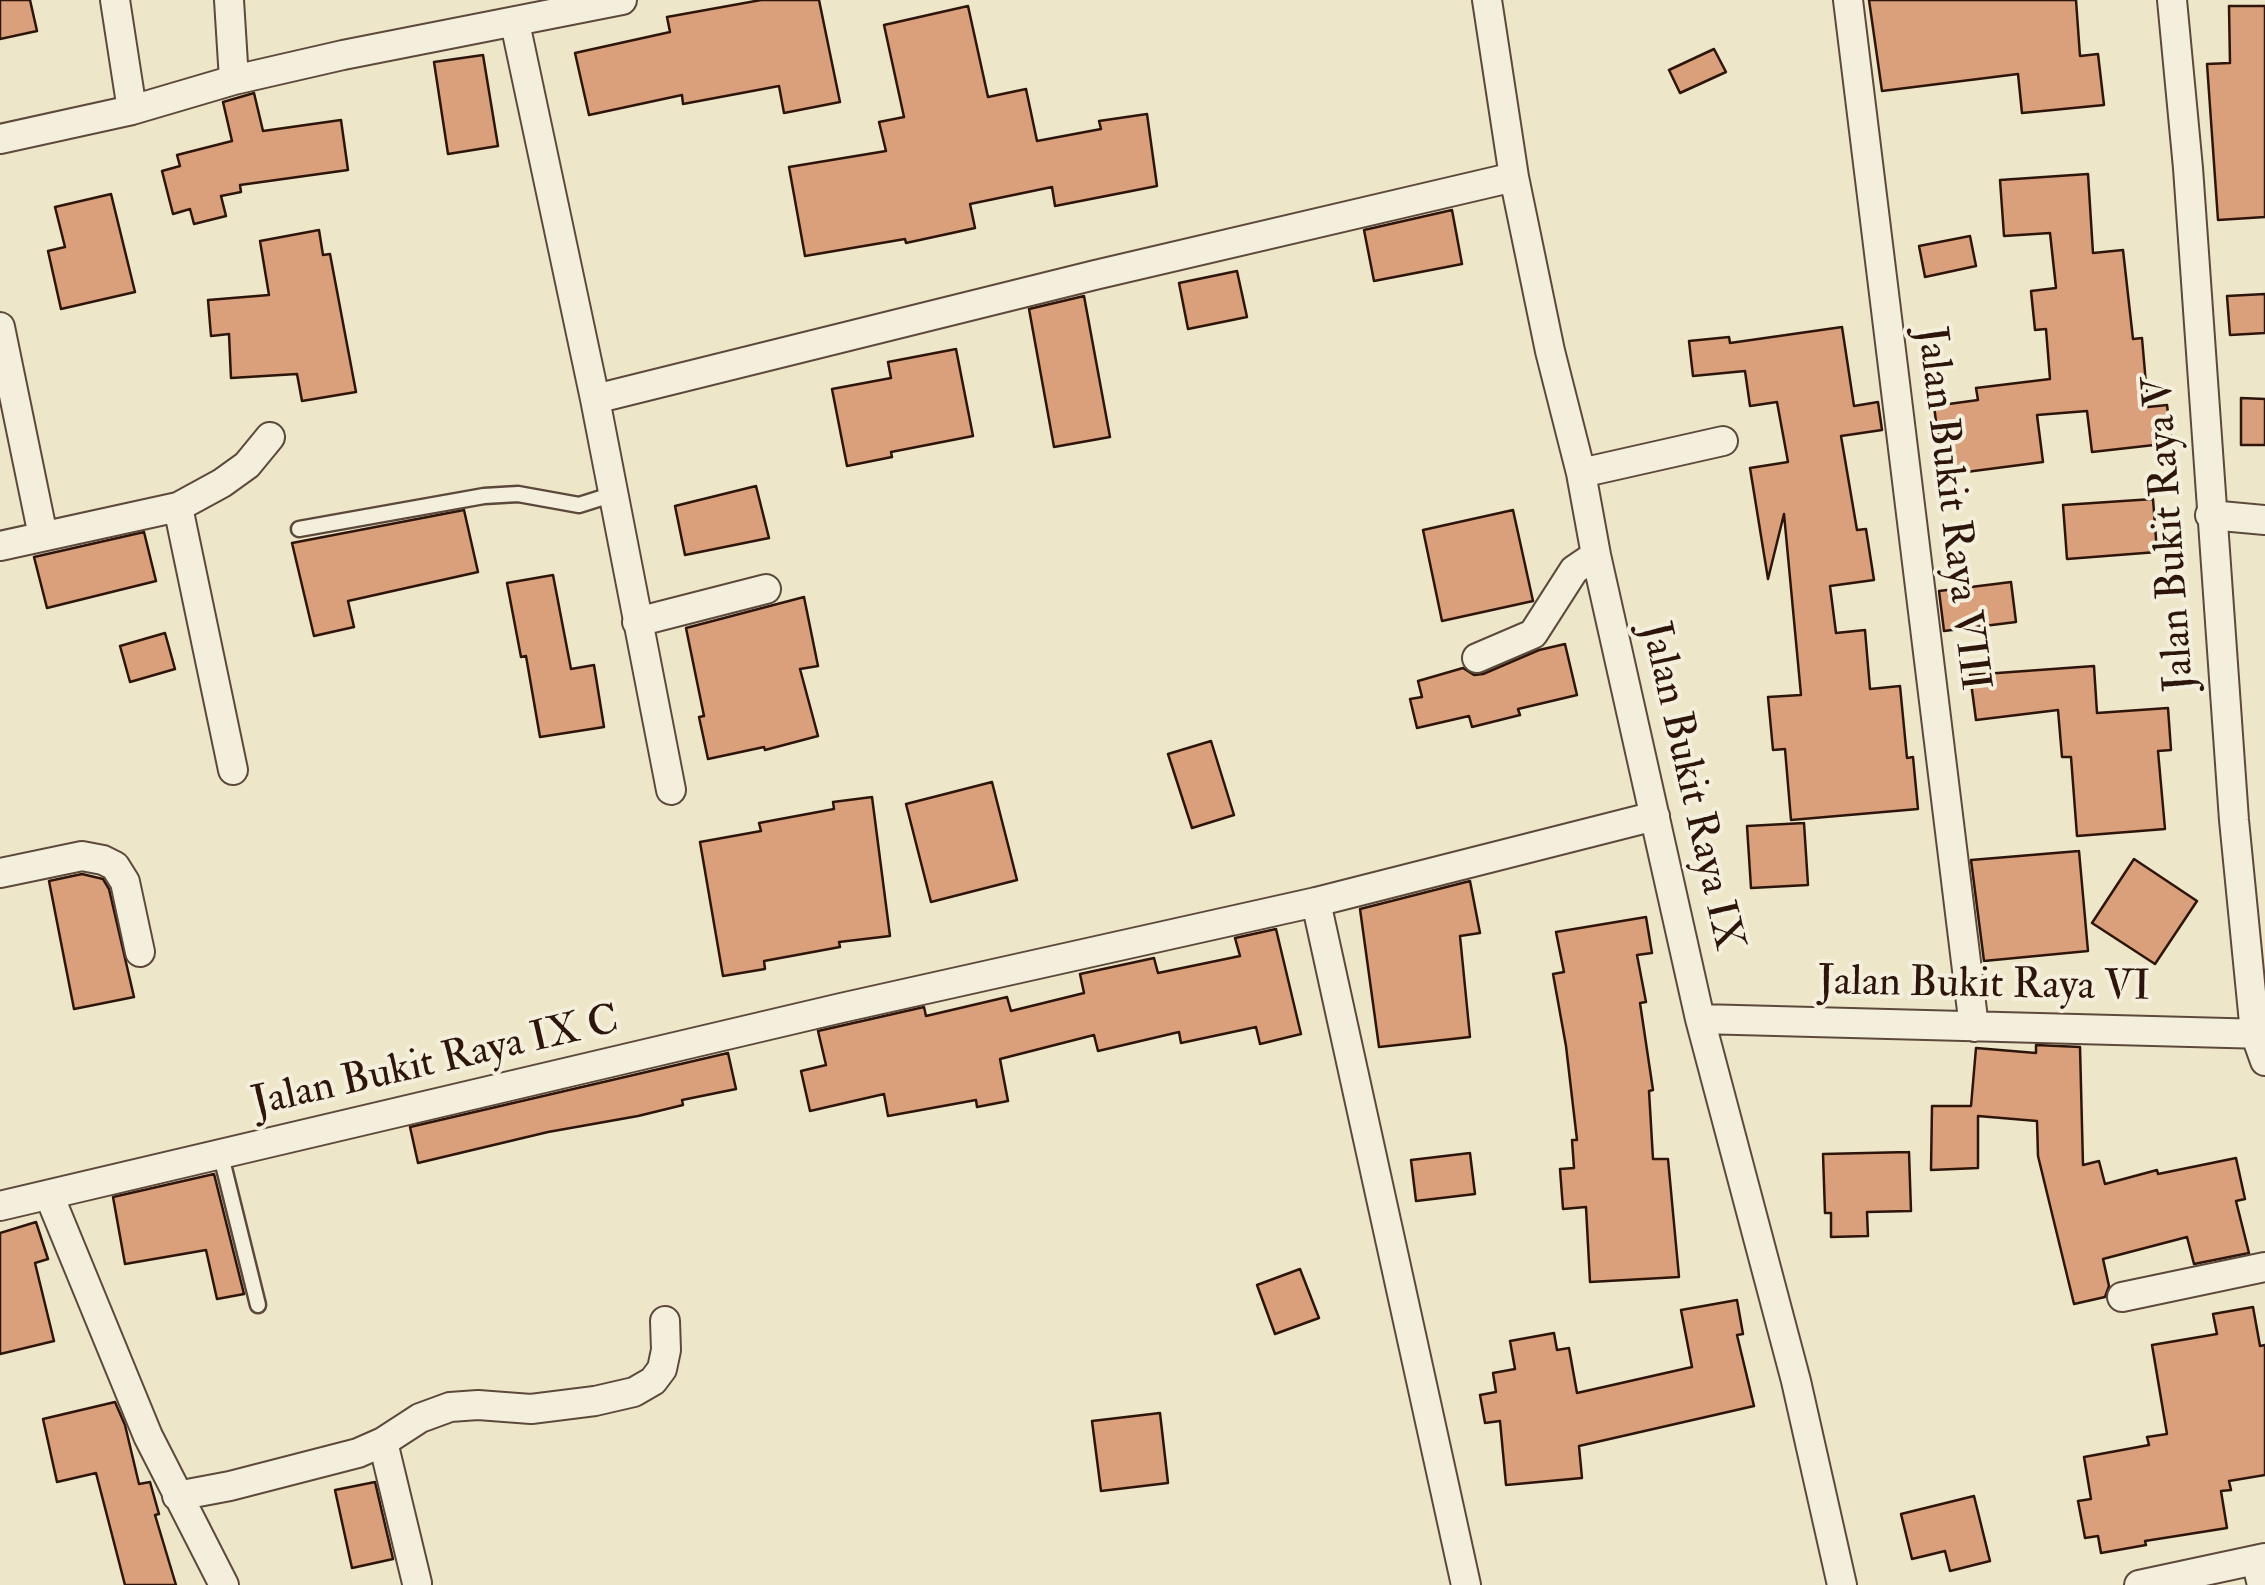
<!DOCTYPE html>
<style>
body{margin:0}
canvas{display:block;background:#eee6c9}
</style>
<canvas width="2265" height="1585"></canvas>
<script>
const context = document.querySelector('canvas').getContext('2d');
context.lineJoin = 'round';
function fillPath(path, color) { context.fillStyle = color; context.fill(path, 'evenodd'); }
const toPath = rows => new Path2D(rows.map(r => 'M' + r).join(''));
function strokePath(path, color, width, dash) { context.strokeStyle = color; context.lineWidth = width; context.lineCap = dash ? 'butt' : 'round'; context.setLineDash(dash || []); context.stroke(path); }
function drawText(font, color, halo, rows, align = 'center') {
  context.font = font + ' "IM FELL Double Pica",serif'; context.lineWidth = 8; context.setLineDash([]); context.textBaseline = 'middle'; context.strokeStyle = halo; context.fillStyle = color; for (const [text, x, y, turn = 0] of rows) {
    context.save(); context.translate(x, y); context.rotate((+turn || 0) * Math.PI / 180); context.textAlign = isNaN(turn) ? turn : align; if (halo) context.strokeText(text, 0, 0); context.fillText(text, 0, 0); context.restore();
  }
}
const building = toPath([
 [0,0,30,0,37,31,0,39,0,0],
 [761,0,819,0,840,102,784,113,779,86,683,104,682,95,589,115,575,53,670,32,667,17,761,0],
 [1869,0,2076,0,2080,56,2098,54,2104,105,2022,113,2018,74,1882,91,1869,0],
 [968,6,988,97,1026,89,1037,141,1101,129,1099,121,1147,114,1157,186,1055,206,1052,187,970,204,975,228,906,243,905,239,805,256,789,167,886,151,879,122,904,117,884,25,968,6],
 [2229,6,2265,6,2265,217,2218,220,2207,64,2230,63,2229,6],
 [1714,49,1726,72,1680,93,1669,70,1714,49],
 [483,55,498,146,448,154,434,62,483,55],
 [254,93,263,131,341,120,348,170,240,185,241,192,221,196,226,216,194,224,190,209,173,214,162,171,180,166,177,155,232,141,223,102,254,93],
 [2088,174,2093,253,2123,250,2133,339,2142,338,2148,407,2167,405,2172,443,2092,452,2087,411,2037,415,2043,462,1943,475,1934,406,1978,400,1976,388,2050,379,2046,329,2035,330,2031,291,2056,288,2050,233,2004,236,2000,180,2088,174],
 [111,194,135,292,61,309,48,251,65,247,55,207,111,194],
 [1452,210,1462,264,1374,281,1364,230,1452,210],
 [319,230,323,255,330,254,356,392,302,401,297,374,231,378,229,334,211,336,208,300,269,295,260,241,319,230],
 [1970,236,1976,266,1925,277,1919,246,1970,236],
 [1237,271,1247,317,1188,329,1179,283,1237,271],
 [2265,294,2265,333,2230,335,2227,296,2265,294],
 [1084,296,1110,437,1054,447,1029,309,1084,296],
 [1842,327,1854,406,1878,402,1882,430,1841,436,1857,530,1866,529,1874,580,1830,586,1836,633,1865,630,1870,689,1900,686,1907,758,1913,757,1918,809,1791,820,1785,749,1773,750,1768,697,1801,695,1784,514,1768,579,1750,468,1788,462,1777,402,1750,406,1745,371,1693,376,1689,341,1729,337,1730,343,1842,327],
 [956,349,973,436,891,452,892,457,847,466,832,389,891,378,888,362,956,349],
 [2241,398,2265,399,2265,445,2241,445,2241,398],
 [756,486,769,538,685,555,675,506,756,486],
 [2153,499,2157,552,2067,559,2063,505,2153,499],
 [464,510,478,572,348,601,354,627,314,636,292,543,464,510],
 [1513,510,1533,601,1442,621,1423,530,1513,510],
 [144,532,156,581,47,608,34,557,144,532],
 [553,575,571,669,594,665,604,727,540,737,526,656,521,657,507,583,553,575],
 [2011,582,2016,622,1944,631,1939,591,2011,582],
 [804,597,818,666,800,669,818,736,765,750,764,747,708,759,699,717,704,716,686,628,804,597],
 [165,633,175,669,130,682,120,646,165,633],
 [1565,644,1577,695,1518,709,1520,715,1472,727,1469,716,1417,728,1410,699,1422,697,1418,681,1463,668,1474,675,1483,674,1539,650,1565,644],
 [2094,666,2097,713,2168,708,2171,750,2158,751,2165,829,2077,836,2071,757,2062,757,2058,710,1976,720,1970,675,2094,666],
 [1211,741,1234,815,1192,828,1168,754,1211,741],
 [992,782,1017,880,931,902,906,804,992,782],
 [872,797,890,936,839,942,840,947,764,961,765,969,723,976,700,842,761,831,759,823,834,809,833,802,872,797],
 [1804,823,1808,885,1751,888,1747,826,1804,823],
 [2079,851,2088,951,1984,961,1971,860,2079,851],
 [2134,859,2197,901,2155,964,2092,923,2134,859],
 [82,874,103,879,109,889,134,997,74,1009,49,881,82,874],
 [1470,881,1480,933,1460,936,1470,1037,1379,1047,1360,909,1470,881],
 [1646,917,1652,953,1637,955,1646,1002,1640,1003,1653,1090,1649,1091,1653,1159,1668,1159,1679,1277,1590,1282,1586,1207,1563,1209,1560,1169,1574,1168,1572,1140,1577,1140,1566,1046,1553,974,1564,972,1556,932,1646,917],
 [1276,929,1301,1034,1260,1044,1256,1027,1181,1043,1179,1032,1098,1051,1094,1035,1000,1059,1008,1101,977,1107,976,1100,888,1116,884,1094,810,1111,801,1071,826,1065,818,1031,924,1007,926,1016,1007,997,1011,1011,1084,993,1080,974,1154,958,1158,973,1240,956,1235,938,1276,929],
 [2036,1045,2080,1047,2083,1165,2099,1161,2105,1184,2157,1170,2158,1174,2236,1158,2245,1199,2236,1201,2249,1253,2194,1264,2187,1237,2103,1259,2109,1286,2105,1297,2074,1304,2038,1156,2037,1121,1978,1116,1978,1168,1931,1170,1932,1106,1971,1106,1976,1048,2036,1053,2036,1045],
 [728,1053,736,1089,682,1100,683,1105,638,1116,548,1132,418,1163,410,1127,728,1053],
 [1909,1152,1911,1211,1867,1212,1868,1236,1831,1237,1831,1213,1825,1213,1823,1154,1909,1152],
 [1470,1153,1475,1194,1416,1201,1411,1160,1470,1153],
 [214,1174,244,1294,217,1299,206,1250,125,1264,113,1197,214,1174],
 [36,1222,48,1259,35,1263,54,1341,0,1354,0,1233,36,1222],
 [1300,1269,1319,1318,1275,1334,1257,1285,1300,1269],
 [1737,1300,1743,1334,1737,1335,1754,1406,1579,1446,1582,1478,1506,1485,1500,1421,1485,1423,1480,1395,1496,1392,1493,1373,1515,1369,1510,1341,1554,1333,1557,1350,1569,1348,1577,1393,1692,1367,1681,1310,1737,1300],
 [2253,1307,2260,1346,2265,1345,2265,1475,2229,1481,2231,1490,2221,1491,2227,1528,2145,1541,2146,1545,2101,1553,2098,1536,2085,1538,2078,1501,2091,1499,2084,1457,2149,1445,2147,1437,2167,1434,2152,1345,2217,1334,2213,1314,2253,1307],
 [115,1402,125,1425,139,1484,150,1482,159,1514,155,1515,176,1585,125,1585,96,1473,57,1482,43,1419,115,1402],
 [1160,1413,1168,1483,1101,1491,1092,1421,1160,1413],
 [375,1482,393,1559,352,1568,335,1490,375,1482],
 [1974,1496,1990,1561,1950,1571,1945,1551,1912,1559,1901,1514,1974,1496]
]);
const service = toPath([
 [299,529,484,496,518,494,579,505,614,494],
 [221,1156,258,1305]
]);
const minor = toPath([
 [115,0,132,110],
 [229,0,234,80],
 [1487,0,1514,177,1550,351,1581,473,1596,555,1700,1019,1796,1381,1842,1585],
 [1848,0,1974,1027],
 [2172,0,2188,168,2234,820,2255,1033,2265,1061],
 [515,23,595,399,671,790],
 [0,139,132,110,234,80,343,55,622,0],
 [0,327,43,536],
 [595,399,1095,275,1514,177],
 [1581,473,1723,441],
 [178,507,233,770],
 [2210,515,2265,520],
 [0,546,178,507,222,483,247,465,270,437],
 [637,622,766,589],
 [1477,658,1533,634,1574,570,1596,555],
 [0,873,82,856,103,860,115,866,125,882,140,952],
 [1316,902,1466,1585],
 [1700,1019,2265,1034],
 [49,1195,148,1436,224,1585],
 [0,1206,841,1008,1316,902,1655,816],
 [2122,1297,2265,1267],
 [383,1442,417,1583],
 [177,1496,230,1486,358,1453,383,1442,420,1418,450,1407,478,1405,531,1409,595,1401,634,1392,653,1381,662,1369,666,1350,665,1321],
 [2256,1560,2262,1585],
 [2139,1585,2265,1558]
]);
const streetNames = [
 ["Jalan Bukit Raya VIII",1950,509,83],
 ["Jalan Bukit Raya V",2172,534,-94],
 ["Jalan Bukit Raya IX",1689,787,77],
 ["Jalan Bukit Raya VI",1984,987,1],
 ["Jalan Bukit Raya IX C",436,1064,-13]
];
fillPath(building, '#daa07c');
strokePath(building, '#2d150c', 2.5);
strokePath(service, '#5d493b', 19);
strokePath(minor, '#5d493b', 32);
strokePath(service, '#f4efdc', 14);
strokePath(minor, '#f4efdc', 28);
drawText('42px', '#2d150c', '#f4efdc', streetNames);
</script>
